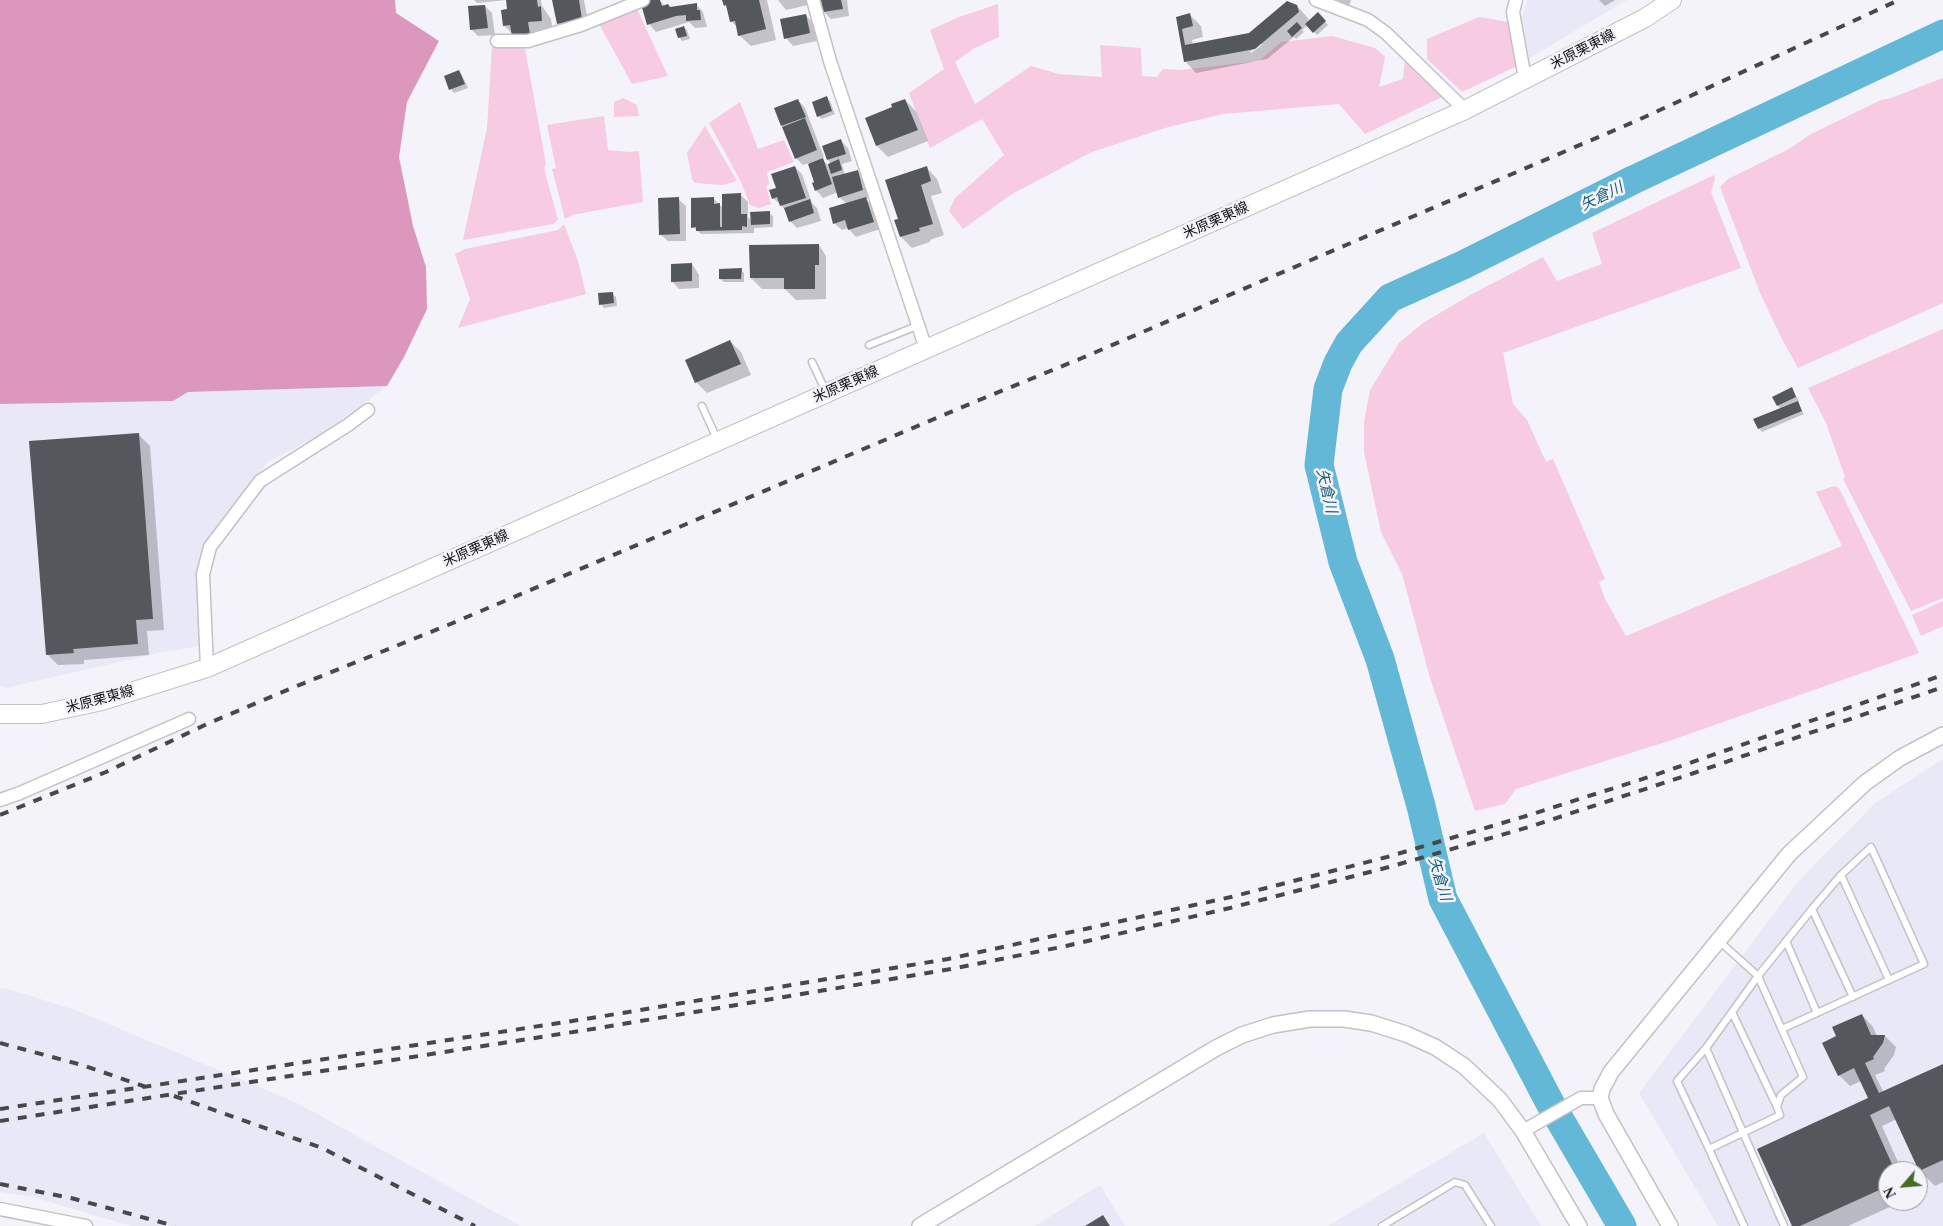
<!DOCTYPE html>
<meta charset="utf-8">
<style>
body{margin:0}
#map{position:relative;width:1943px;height:1226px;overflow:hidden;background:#f3f3f9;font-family:"Times New Roman",serif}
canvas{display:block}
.north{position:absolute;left:1878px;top:1161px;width:50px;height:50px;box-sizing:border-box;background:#f3f3f9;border:1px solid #99999e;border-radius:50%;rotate:243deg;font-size:14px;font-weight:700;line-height:20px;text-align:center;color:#131315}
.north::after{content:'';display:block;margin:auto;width:18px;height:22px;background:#476c26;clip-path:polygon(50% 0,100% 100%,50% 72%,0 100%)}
</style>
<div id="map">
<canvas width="1943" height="1226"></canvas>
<div class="north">N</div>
</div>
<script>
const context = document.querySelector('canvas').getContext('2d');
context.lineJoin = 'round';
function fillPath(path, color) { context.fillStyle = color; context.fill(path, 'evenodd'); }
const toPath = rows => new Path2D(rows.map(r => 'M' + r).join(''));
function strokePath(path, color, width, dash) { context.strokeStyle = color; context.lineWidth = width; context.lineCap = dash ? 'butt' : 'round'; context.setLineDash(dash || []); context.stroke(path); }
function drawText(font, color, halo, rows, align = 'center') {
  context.font = font + ' "Times New Roman","Noto Sans JP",serif'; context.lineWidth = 5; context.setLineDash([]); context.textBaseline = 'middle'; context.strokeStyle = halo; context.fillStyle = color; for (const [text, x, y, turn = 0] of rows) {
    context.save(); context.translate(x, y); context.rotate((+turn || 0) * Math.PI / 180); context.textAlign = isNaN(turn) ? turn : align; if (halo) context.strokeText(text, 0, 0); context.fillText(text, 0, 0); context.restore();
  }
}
const built = toPath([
 [1527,0,1627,0,1529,58,1522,17],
 [387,386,325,432,268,462,227,511,208,543,201,646,162,652,6,688,0,686,0,404,173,401,188,392],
 [1943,759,1943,1226,1718,1226,1639,1093,1797,883,1875,803],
 [1888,1171,1918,1171,1918,1201,1888,1201],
 [5,988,75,1010,297,1103,520,1226,131,1226,33,1197,0,1192,0,989],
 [1484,1133,1541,1226,1328,1226],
 [1100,1185,1125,1226,1035,1226]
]);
const green = toPath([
 [998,4,999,37,973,49,955,62,975,104,1031,66,1059,74,1102,77,1100,45,1141,48,1142,76,1157,77,1163,69,1181,70,1259,61,1281,42,1332,36,1375,48,1385,57,1379,87,1403,79,1405,58,1444,96,1365,134,1339,104,1223,114,1165,128,1092,152,1012,194,963,229,949,211,955,198,1004,155,982,119,930,148,909,93,944,69,930,30,959,17],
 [637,9,668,76,632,84,599,24],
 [1479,17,1509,22,1519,65,1462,92,1427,59,1427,39],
 [524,43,546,164,544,168,558,220,553,224,463,240,487,128,492,47,500,45],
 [1943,78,1943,303,1798,368,1782,339,1760,293,1720,187,1728,179,1789,149,1811,134,1881,100,1891,98],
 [623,98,637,105,639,116,614,117,614,102],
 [740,102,758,149,784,140,794,162,767,172,769,184,766,186,771,204,759,208,750,205,741,182,709,123],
 [604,116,608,150,630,152,639,151,643,202,572,215,565,219,552,169,556,168,547,125],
 [705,126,737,181,723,185,695,183,692,179,687,153],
 [1714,175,1715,179,1711,192,1741,268,1503,353,1513,404,1527,420,1546,462,1553,459,1605,579,1599,582,1605,599,1626,636,1842,546,1816,492,1834,486,1839,488,1919,653,1672,740,1516,789,1505,804,1475,811,1430,678,1402,574,1381,532,1364,452,1364,422,1370,390,1399,343,1423,323,1472,294,1543,257,1557,281,1602,264,1592,233],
 [564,224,578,261,586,294,458,328,470,299,455,254,465,249,558,230],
 [1943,329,1943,598,1911,611,1843,479,1845,477,1826,423,1808,388],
 [1943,601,1943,626,1921,636,1912,615]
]);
const forest = toPath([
 [0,0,395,0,396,13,439,41,407,102,399,157,413,226,426,267,427,309,404,357,387,386,188,392,173,401,0,404]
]);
const shadow = toPath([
 [474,0,541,0,542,6,551,19,553,32,539,33,540,45,524,47,504,25,509,10,507,0,477,3],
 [553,0,584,0,589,26,565,31,558,23],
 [653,0,659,0,665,6,671,8,696,4,703,12,707,27,695,28,689,22,656,32,649,24],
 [724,0,767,0,776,40,751,46,739,35,738,28,731,21],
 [778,0,807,0,808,5,786,10],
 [822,0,847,0,849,16,831,19,824,12],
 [1325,0,1351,0,1349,6],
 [1599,0,1615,0,1605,6],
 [485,6,492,13,495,35,478,36,471,29],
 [1297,6,1308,18,1309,22,1321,17,1328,25,1317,35,1308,25,1302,30,1304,32,1296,39,1294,37,1267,59,1196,73,1185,61,1177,18,1190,15,1201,26,1203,37,1192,40,1193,45,1249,34],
 [1259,44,1263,44,1251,53,1250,52],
 [806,15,813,23,817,41,793,46,786,38],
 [684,27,687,30,690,39,682,41,679,37],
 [459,71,462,75,468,88,454,93,451,89,446,76],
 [827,98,830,101,835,114,822,119,818,116],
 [798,100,805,108,824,157,821,158,828,165,831,164,828,160,841,141,848,148,852,161,842,164,845,175,857,171,865,178,870,198,866,199,873,206,880,229,856,237,848,228,842,230,834,223,847,204,839,197,838,192,823,198,816,190,816,182,809,163,803,165,796,158,782,126],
 [905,100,916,111,928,141,888,157,877,146,894,108],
 [795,167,802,174,812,203,817,208,821,221,797,228,790,221,786,210,773,198],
 [926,167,937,179,942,193,931,196,944,235,930,240,930,242,912,248,901,237,900,219],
 [741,195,748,202,748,217,752,221,769,213,773,216,773,227,754,228,754,233,705,234,701,234,693,227,713,198,724,209],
 [678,199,686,206,686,241,668,241,660,234],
 [819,245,826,256,826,299,796,300,785,289,762,289,751,278],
 [692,264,699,275,699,288,679,289,672,281],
 [741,270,744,273,744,282,724,282,720,279],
 [612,294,616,297,617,306,604,308,601,304],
 [730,341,741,352,751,375,707,393,696,382],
 [1792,389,1799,401,1796,402,1804,414,1762,432,1759,428,1781,409,1778,406],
 [138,434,150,446,164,630,147,631,149,655,84,660,84,664,58,665,47,654],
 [1862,1015,1873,1027,1877,1036,1885,1036,1896,1047,1894,1055,1884,1069,1885,1071,1875,1075,1884,1093,1943,1066,1943,1182,1935,1186,1920,1171,1897,1119,1882,1126,1902,1171,1888,1171,1888,1201,1903,1201,1848,1226,1793,1226,1869,1099,1861,1081,1850,1086,1839,1075,1838,1037]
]);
const river = toPath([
 [1622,1226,1550,1103,1443,899,1421,806,1380,659,1343,562,1319,465,1328,389,1338,363,1349,343,1390,298,1463,265,1633,180,1943,34]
]);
const building = toPath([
 [506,0,537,0,538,7,541,6,542,21,528,22,530,34,512,36,510,25,503,26,501,10,507,9],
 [552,0,579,0,582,19,557,24],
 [650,0,660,0,662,6,668,4,670,7,697,3,697,10,700,10,701,20,686,21,686,15,676,16,647,25,641,4],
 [722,0,759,0,766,29,738,36,735,21,730,22,726,5,724,6],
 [821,0,841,0,843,9,823,12],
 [1287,1,1297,5,1299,12,1255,49,1184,62,1176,17,1190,13,1193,26,1182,29,1185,45,1249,33],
 [485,5,488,28,470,30,468,6],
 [1318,12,1326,21,1313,33,1305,24],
 [806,14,810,33,784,39,780,19],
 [1297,22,1302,28,1292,37,1287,31],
 [684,26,687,36,678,38,675,29],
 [459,70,465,84,449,90,444,76],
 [827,96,832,111,817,117,812,102],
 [798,99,806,117,781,126,774,108],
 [905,99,918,130,876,146,865,118,892,107,891,104],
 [805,118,817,150,795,159,782,127],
 [841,139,846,154,827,160,822,146],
 [823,158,832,184,815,191,812,183,814,182,808,164],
 [839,159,842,170,831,174,828,164],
 [795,166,806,198,780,206,777,197,772,199,769,190,776,188,771,174],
 [927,166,931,181,921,185,933,224,919,228,920,231,900,237,894,220,898,219,885,180],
 [858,170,863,190,838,198,832,177],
 [741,193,741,214,747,214,747,227,742,226,742,230,696,231,696,227,691,228,691,198,714,197,714,204,720,203,720,227,722,227,722,194],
 [679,197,680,234,659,235,658,198],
 [866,197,874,222,848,230,845,220,833,224,829,208],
 [810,199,814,213,789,222,784,208],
 [770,211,770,224,751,225,750,212],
 [819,244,819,265,815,265,815,289,784,289,784,278,750,278,749,245],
 [692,263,692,281,671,282,671,264],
 [742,268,741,279,719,279,719,269],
 [613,292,614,303,599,305,598,293],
 [730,340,741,364,695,383,685,360],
 [1792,387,1796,397,1777,406,1772,397],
 [1798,401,1802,411,1758,429,1753,419],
 [139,433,153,619,136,620,138,644,73,649,74,653,46,655,29,441],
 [1862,1014,1871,1035,1885,1035,1883,1043,1873,1057,1874,1059,1865,1063,1879,1093,1943,1064,1943,1160,1919,1171,1889,1106,1870,1115,1895,1171,1888,1171,1888,1186,1800,1226,1792,1226,1757,1149,1868,1098,1854,1068,1838,1076,1822,1043,1836,1036,1832,1027],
 [1103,1215,1110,1226,1085,1226]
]);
const service = toPath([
 [869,345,917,326],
 [812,362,826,392],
 [702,406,717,439],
 [1841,875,1889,980],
 [1812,909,1853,997],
 [1719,941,1758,976,1812,909,1841,875,1871,847,1924,964,1782,1029],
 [1786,941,1817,1013],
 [1758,976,1803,1077,1781,1095,1777,1107,1780,1115,1709,1149,1677,1081,1706,1048,1758,976],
 [1732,1012,1777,1107],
 [1706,1048,1784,1226],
 [1709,1149,1744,1226],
 [1382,1226,1455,1182,1465,1185,1491,1226]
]);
const minor = toPath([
 [813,0,830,61,926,349],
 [1316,0,1368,20,1386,33,1465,110],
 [1516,0,1513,12,1525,79],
 [497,41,528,41,581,25,643,0],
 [207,668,203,574,210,547,260,481,348,425,368,410],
 [0,800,20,793,189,719],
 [1523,1131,1581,1098,1600,1098],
 [0,1209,86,1226]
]);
const tertiary = toPath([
 [920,1226,1216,1048,1242,1035,1273,1025,1310,1019,1344,1019,1371,1023,1406,1034,1435,1047,1464,1066,1500,1100,1523,1131,1579,1226],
 [1670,1226,1606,1114,1600,1098,1602,1089,1611,1072,1789,854,1865,783,1900,758,1943,735]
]);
const secondary = toPath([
 [0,714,42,714,102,701,207,668,1465,110,1645,18,1672,0]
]);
const rail = toPath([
 [0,815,106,772,207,724,292,688,448,625,972,403,1082,358,1636,121,1899,0],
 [0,1043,82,1065,146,1087],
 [174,1096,322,1148,475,1226],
 [0,1109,598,1017,948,959,1231,897,1387,857,1526,816,1655,775,1943,675],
 [0,1121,599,1028,951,969,1066,946,1230,908,1389,867,1529,827,1694,773,1943,687],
 [0,1184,71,1198,175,1226]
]);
const streetNames = [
 ["米原栗東線",1583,50,-27],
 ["米原栗東線",1216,221,-24],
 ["米原栗東線",846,385,-24],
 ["米原栗東線",476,549,-24],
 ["米原栗東線",100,700,-15]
];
const waterNames = [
 ["矢倉川",1602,197,-26],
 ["矢倉川",1326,491,77],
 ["矢倉川",1439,879,73]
];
fillPath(built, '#e8e8f6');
fillPath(green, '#f7cbe2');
fillPath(forest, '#db98bc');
fillPath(shadow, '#0003');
strokePath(river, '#64b8d7', 29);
fillPath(building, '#54575c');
strokePath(service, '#c1c1c7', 9);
strokePath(minor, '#c1c1c7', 15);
strokePath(tertiary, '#c1c1c7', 18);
strokePath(secondary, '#c1c1c7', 20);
strokePath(service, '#fff', 6);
strokePath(minor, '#fff', 12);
strokePath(tertiary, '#fff', 15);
strokePath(secondary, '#fff', 18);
strokePath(rail, '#48484b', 4, [9, 9]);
drawText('14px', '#131315', '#f3f3f9', streetNames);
drawText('italic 15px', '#1b5e74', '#f3f3f9', waterNames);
</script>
